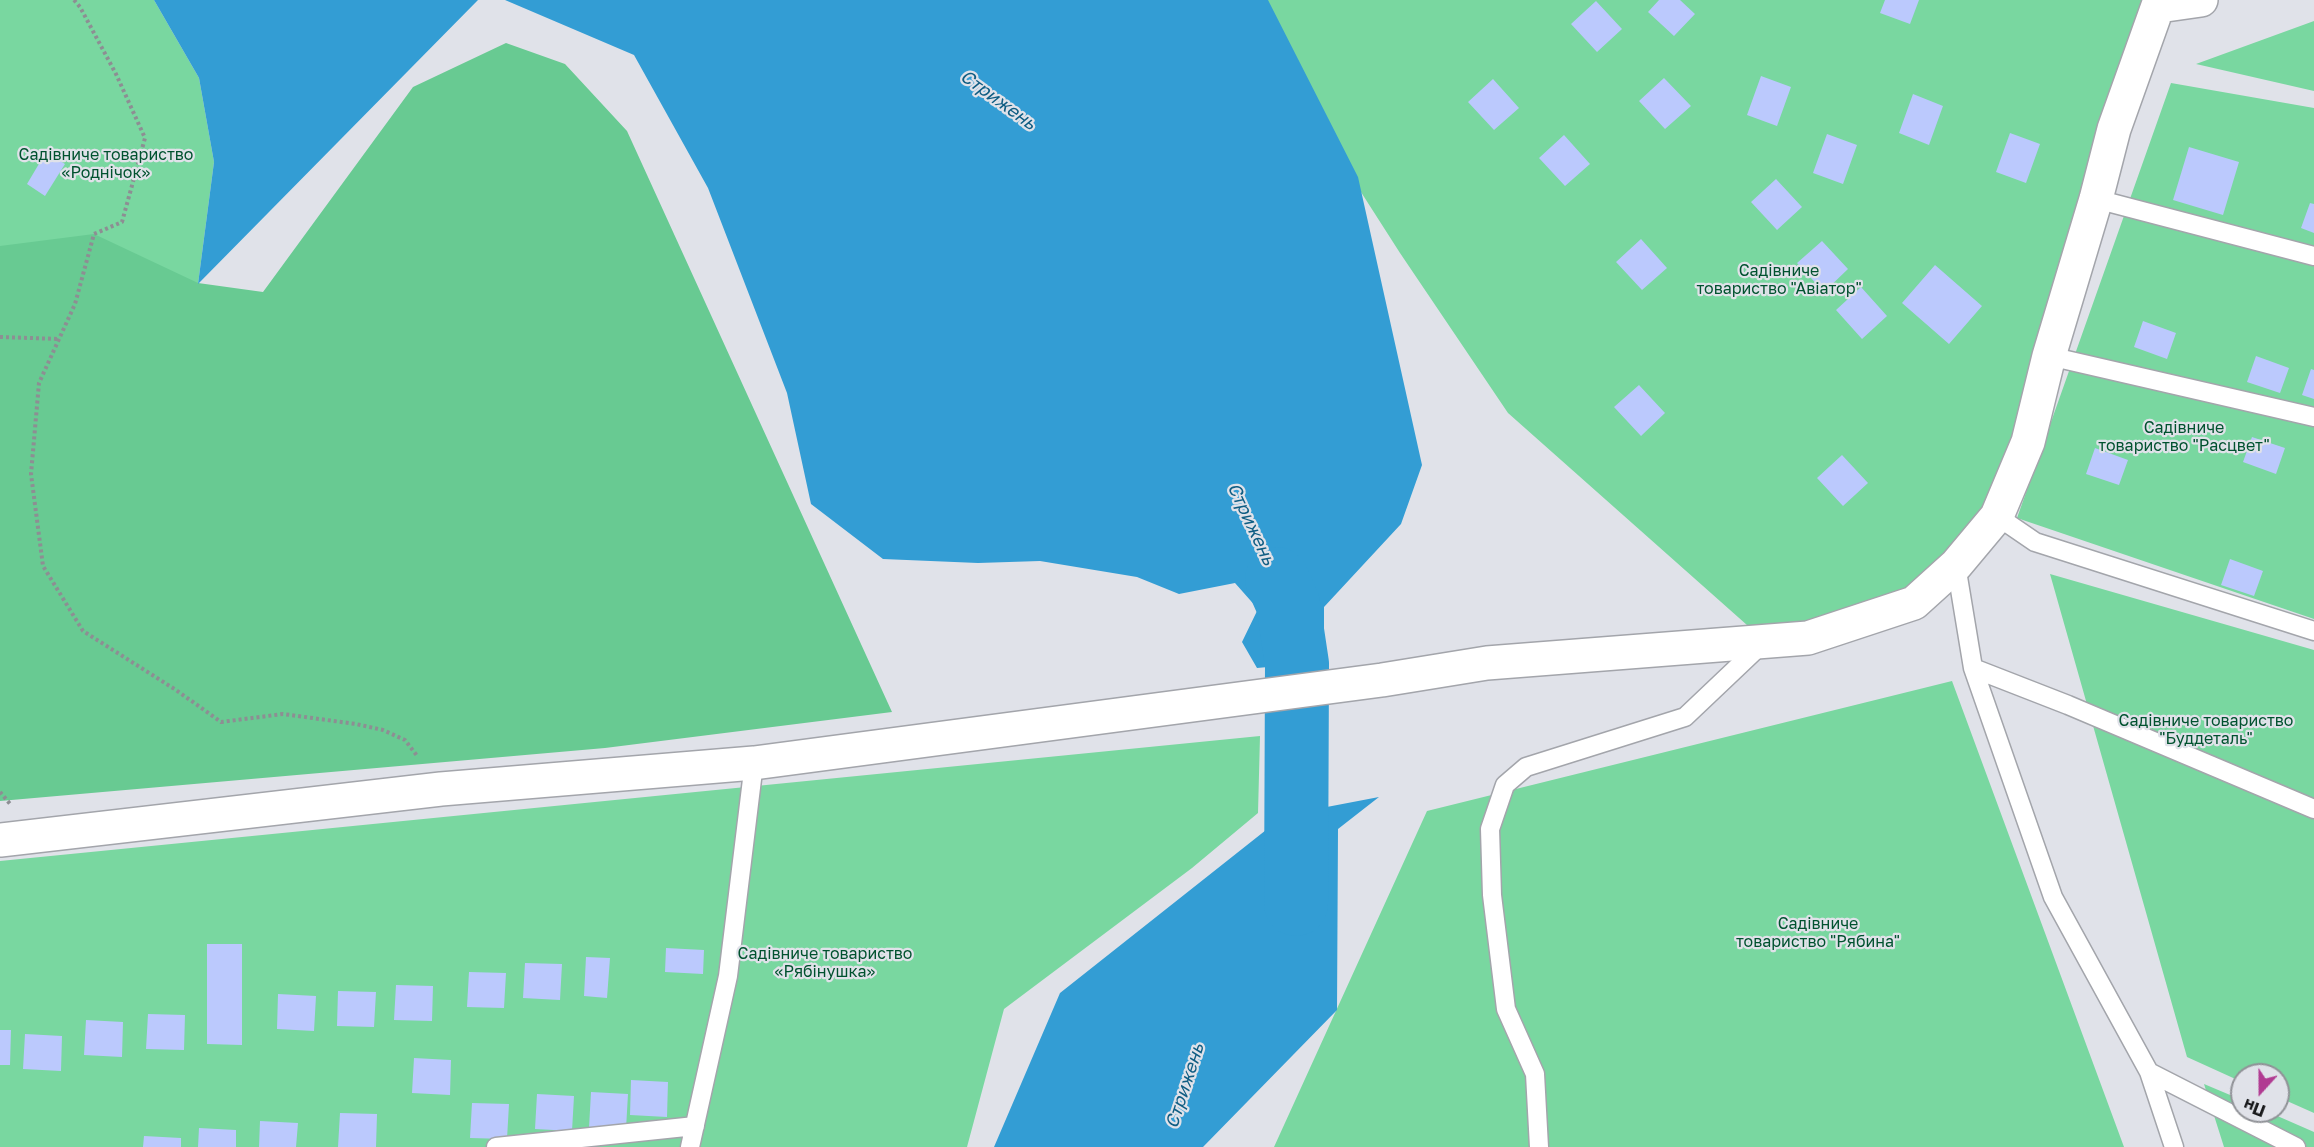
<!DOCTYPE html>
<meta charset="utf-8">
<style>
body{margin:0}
#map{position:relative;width:2314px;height:1147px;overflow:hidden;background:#e0e2e9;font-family:"Golos Text",sans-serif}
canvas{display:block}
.north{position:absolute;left:2230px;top:1063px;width:60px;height:60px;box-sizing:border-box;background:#e0e2e9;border:2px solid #909297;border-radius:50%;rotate:201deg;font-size:16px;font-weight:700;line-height:24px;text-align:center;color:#18191b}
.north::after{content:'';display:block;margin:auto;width:21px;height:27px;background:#b13b92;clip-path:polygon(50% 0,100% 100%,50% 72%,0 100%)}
</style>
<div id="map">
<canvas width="2314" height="1147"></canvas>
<div class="north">Пн</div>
</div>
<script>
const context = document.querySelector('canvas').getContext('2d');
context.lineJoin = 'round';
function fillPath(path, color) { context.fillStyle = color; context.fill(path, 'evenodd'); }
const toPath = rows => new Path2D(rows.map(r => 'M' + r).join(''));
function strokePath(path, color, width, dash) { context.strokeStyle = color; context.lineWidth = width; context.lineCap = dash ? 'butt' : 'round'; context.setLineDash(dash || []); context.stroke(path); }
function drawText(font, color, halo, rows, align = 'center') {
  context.font = font + ' "Golos Text",sans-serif'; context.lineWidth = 4.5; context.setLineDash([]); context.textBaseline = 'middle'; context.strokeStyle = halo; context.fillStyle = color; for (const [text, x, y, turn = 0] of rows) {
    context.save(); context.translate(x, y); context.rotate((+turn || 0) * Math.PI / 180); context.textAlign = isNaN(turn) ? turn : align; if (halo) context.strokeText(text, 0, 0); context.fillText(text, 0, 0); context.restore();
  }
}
const green = toPath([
 [0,0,154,0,199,78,214,162,198,284,0,299],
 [1238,0,2160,0,1997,516,1914,603,1765,641,1508,413,1400,253],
 [2314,21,2314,91,2196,64],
 [2171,83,2314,108,2314,619,2017,518],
 [2050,574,2314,650,2314,1113,2278,1097,2278,1075,2242,1075,2242,1082,2187,1057],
 [1952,681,2124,1147,1274,1147,1427,811],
 [1260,736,1258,813,1192,868,1004,1009,967,1147,0,1147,0,861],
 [2204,1084,2242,1100,2242,1111,2266,1111,2314,1132,2314,1147,2224,1147]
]);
const forest = toPath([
 [506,43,565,64,627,131,892,712,605,748,0,801,0,246,94,234,198,283,263,292,413,87]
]);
const water = toPath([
 [154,0,478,0,198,284,214,162,199,78],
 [505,0,1268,0,1358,177,1422,465,1401,524,1324,607,1324,662,1257,668,1242,642,1258,609,1235,583,1179,594,1137,577,1040,561,978,563,883,559,811,504,787,393,708,188,634,55],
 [1379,797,1338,829,1337,1010,1203,1147,994,1147,1060,993,1285,815]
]);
const river = toPath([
 [1277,579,1288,604,1297,664,1296,904]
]);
const building = toPath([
 [1659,0,1680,0,1695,14,1674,36,1648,12],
 [1885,0,1919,0,1910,24,1880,13],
 [1596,1,1622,29,1597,52,1571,24],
 [1761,76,1791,87,1777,126,1747,115],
 [1664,78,1691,106,1665,129,1639,101],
 [1493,79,1519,108,1494,130,1468,102],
 [1913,94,1943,106,1929,145,1899,133],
 [2010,133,2040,144,2026,183,1996,172],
 [1827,134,1857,145,1843,184,1813,173],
 [1564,135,1590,164,1565,186,1539,158],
 [2189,147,2239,162,2223,215,2173,200],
 [46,152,65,164,45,196,27,184],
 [1776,179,1802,207,1777,230,1751,202],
 [2310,203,2314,204,2314,233,2301,228],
 [1641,239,1667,268,1642,290,1616,262],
 [1822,241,1848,269,1824,292,1797,263],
 [1935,265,1982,306,1949,344,1902,303],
 [1861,287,1887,316,1862,339,1836,310],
 [2143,321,2176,333,2167,359,2134,347],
 [2256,356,2289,368,2280,393,2247,382],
 [2311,369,2314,370,2314,399,2302,395],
 [1639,385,1665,413,1641,436,1614,407],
 [2252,437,2285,448,2276,474,2243,462],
 [2095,448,2128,460,2119,485,2086,474],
 [1842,455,1868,483,1843,506,1817,478],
 [2230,559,2263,571,2254,596,2221,585],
 [207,944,242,944,242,1045,207,1044],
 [666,948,704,950,703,974,665,972],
 [586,957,610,958,607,998,584,996],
 [525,963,562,964,560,1000,523,998],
 [469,972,506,973,504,1008,467,1007],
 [396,985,433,986,432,1021,394,1020],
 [338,991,376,992,374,1027,337,1026],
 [278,994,316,996,314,1031,277,1029],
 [148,1014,185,1015,184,1050,146,1049],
 [86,1020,123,1022,122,1057,84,1055],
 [0,1030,11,1030,10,1065,0,1065],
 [25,1034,62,1036,61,1071,23,1069],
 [414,1058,451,1060,450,1095,412,1093],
 [631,1080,668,1082,667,1117,630,1115],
 [591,1092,628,1094,626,1129,589,1128],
 [537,1094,574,1096,572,1131,535,1129],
 [472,1103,509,1104,507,1139,470,1138],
 [340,1113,377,1114,376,1147,338,1147],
 [260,1121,298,1123,296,1147,259,1147],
 [199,1128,236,1130,236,1147,198,1147],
 [144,1136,181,1138,181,1147,143,1147]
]);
const path = toPath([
 [74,0,80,7,116,74,145,138,122,222,94,234,75,304,39,383,31,474,43,566,83,631,176,690,221,722,283,714,356,724,383,730,405,740,418,757],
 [0,337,60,339],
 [0,792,11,805]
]);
const service = toPath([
 [2096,199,2314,256],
 [2049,356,2314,417],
 [1997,516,2035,542,2314,631],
 [1956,565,1973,668,2053,897,2149,1072,2174,1147],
 [1973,668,2068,705,2314,809],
 [2149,1072,2296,1147],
 [496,1147,695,1126],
 [690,1147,728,976,754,763],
 [1539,1147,1535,1074,1506,1009,1492,895,1490,829,1505,785,1526,767,1685,717,1763,643]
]);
const tertiary = toPath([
 [2159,6,2201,0],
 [0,840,441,789,754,763,1382,680,1487,663,1808,638,1914,603,1956,565,1997,516,2028,442,2049,356,2096,199,2114,129,2160,0]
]);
const parkNames = [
 ["Садівниче товариство",106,155],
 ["«Роднічок»",106,173],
 ["Садівниче",1779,271],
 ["товариство \"Авіатор\"",1779,289],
 ["Садівниче",2184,428],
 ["товариство \"Расцвет\"",2184,446],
 ["Садівниче товариство",2206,721],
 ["\"Буддеталь\"",2206,739],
 ["Садівниче",1818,924],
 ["товариство \"Рябина\"",1818,942],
 ["Садівниче товариство",825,954],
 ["«Рябінушка»",825,972]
];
const waterNames = [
 ["Стрижень",998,100,36],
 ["Стрижень",1251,524,65],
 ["Стрижень",1185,1086,-72]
];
fillPath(green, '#79d7a0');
fillPath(forest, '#68ca92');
fillPath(water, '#339dd4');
strokePath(river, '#339dd4', 64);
fillPath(building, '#bbc9fd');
strokePath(service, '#a3a5ab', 21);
strokePath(tertiary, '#a3a5ab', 36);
strokePath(path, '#8d8e93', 4, [3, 3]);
strokePath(service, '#fff', 18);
strokePath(tertiary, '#fff', 33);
drawText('16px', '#00522f', '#e0e2e9', parkNames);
drawText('italic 18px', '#0f5d83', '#e0e2e9', waterNames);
</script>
